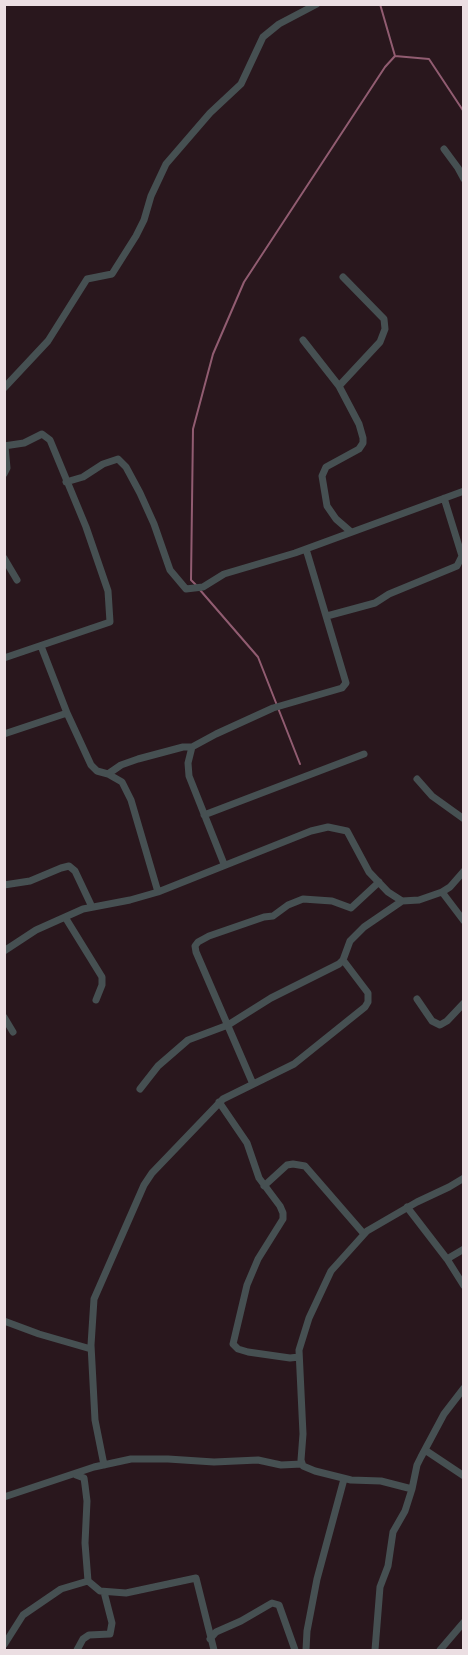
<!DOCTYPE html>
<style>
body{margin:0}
#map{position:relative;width:468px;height:1655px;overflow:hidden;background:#29171d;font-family:"Noto Sans",sans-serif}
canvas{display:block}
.frame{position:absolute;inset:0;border:6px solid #ebdee2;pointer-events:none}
</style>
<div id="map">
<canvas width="468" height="1655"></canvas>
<div class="frame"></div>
</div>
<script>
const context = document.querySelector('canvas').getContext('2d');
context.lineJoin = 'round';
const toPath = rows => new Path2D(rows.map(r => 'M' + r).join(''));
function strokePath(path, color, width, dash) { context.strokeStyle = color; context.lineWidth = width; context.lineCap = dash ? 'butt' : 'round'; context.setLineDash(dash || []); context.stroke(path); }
const stream = toPath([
 [380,4,395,56,429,59,464,112],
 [196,585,191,580,193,429,213,354,244,282,385,67,395,56],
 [200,590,258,657,300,764]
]);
const street = toPath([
 [444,149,458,168,464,179],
 [303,340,339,386,359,424,363,438,363,443,359,449,326,467,322,476,327,506,336,519,351,532],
 [339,386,380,342,385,329,384,319,343,277],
 [4,388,48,341,87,279,112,274,136,236,144,220,151,196,166,164,210,113,241,84,263,37,279,24,317,4],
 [4,446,24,443,42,434,50,440,86,527,108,591,110,622,4,658],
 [4,474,7,468,5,446],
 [66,482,83,477,103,464,118,459,126,467,140,493,154,524,170,570,186,589,203,587,224,574,295,553,464,491],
 [4,558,17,580],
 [327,616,375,603,389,594,457,566,462,556,444,498],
 [41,646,67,713],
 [4,734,67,713,91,765,97,771,108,774,122,782,131,800,158,892],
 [108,774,121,765,138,759,183,747,192,747],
 [417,779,432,796,464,819],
 [204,815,364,754],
 [224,864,189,776,188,763,192,747,216,734,273,708,342,688,346,683,306,549],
 [4,885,30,881,61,868,69,866,75,871,92,907],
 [442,892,464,921],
 [65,917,102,977,102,985,96,1000],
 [4,951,36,930,83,909,130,900,158,892,311,831,328,827,347,831,369,872,388,892,402,901,419,900,442,892,450,887,464,871],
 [417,999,432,1021,440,1025,447,1021,464,1003],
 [4,1017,13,1032],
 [253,1084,196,952,195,946,198,942,209,936,264,917,273,916,288,905,303,899,332,901,351,908,379,882],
 [140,1089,158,1066,188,1040,228,1025,271,998,339,964,343,960,350,941,364,927,402,901],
 [219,1102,247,1143,259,1178,280,1206,283,1213,283,1219,258,1259,247,1285,233,1344,238,1349,248,1352,290,1358,299,1357],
 [264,1186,287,1165,293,1164,305,1166,364,1234],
 [407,1207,447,1259,464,1286],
 [447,1259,464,1249],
 [4,1321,39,1334,91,1349],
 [425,1450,464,1476],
 [104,1465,95,1420,91,1345,94,1299,144,1185,152,1173,223,1099,294,1064,365,1007,368,1002,368,993,343,960],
 [76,1475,84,1478,85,1485,87,1501,85,1543,88,1581,100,1591,126,1593,196,1578,214,1650],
 [412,1489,417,1465,421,1457,444,1414,464,1388],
 [4,1497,94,1467,131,1459,168,1459,214,1462,258,1460,281,1465,302,1464],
 [210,1639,216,1632,241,1621,272,1603,279,1605,295,1650],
 [4,1645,23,1615,61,1589,88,1581],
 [77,1650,83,1639,89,1635,110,1634,112,1623,104,1592],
 [306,1650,307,1631,317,1579,344,1479],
 [375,1650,380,1587,388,1566,393,1532,405,1511,412,1489,381,1481,351,1480,315,1471,303,1466,301,1460,303,1434,299,1350,309,1318,331,1271,367,1231,417,1202,449,1187,464,1178],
 [440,1650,464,1622]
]);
strokePath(stream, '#915c71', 2);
strokePath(street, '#465052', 7);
</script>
